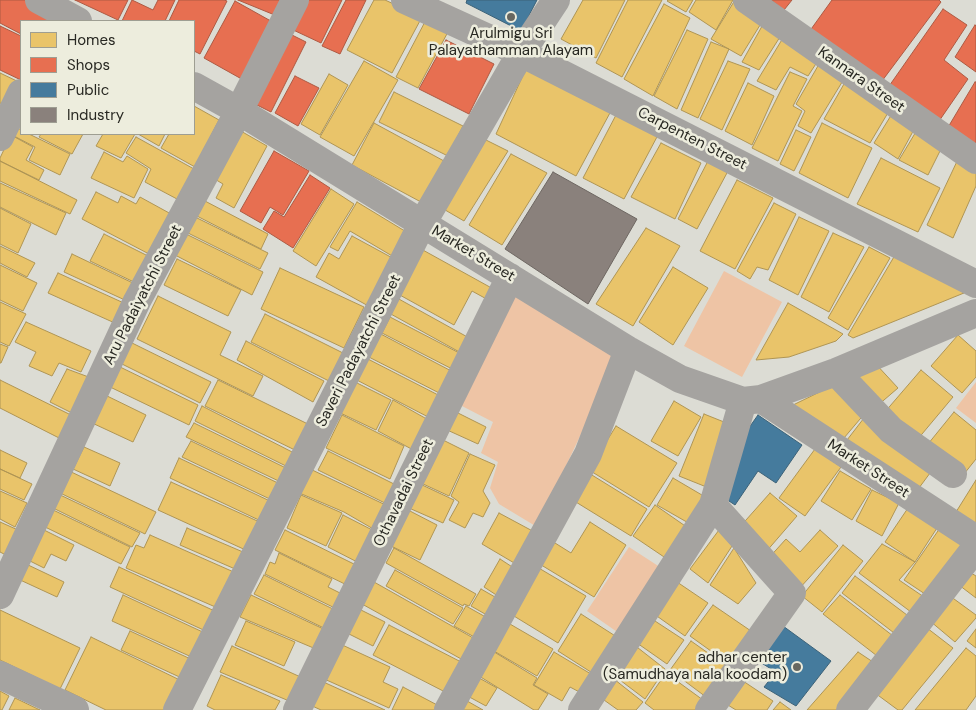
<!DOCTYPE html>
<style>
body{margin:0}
#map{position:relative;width:976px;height:710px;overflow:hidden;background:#dcdcd4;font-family:"DM Sans",sans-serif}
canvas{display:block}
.legend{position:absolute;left:20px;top:20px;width:175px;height:115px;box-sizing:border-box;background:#ededdd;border:1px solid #9e9e92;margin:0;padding:6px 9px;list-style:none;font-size:15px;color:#282822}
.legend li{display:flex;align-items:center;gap:10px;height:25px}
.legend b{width:25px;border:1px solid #9e9e92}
</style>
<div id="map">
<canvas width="976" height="710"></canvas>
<ul class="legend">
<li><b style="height:14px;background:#e9c46a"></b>Homes</li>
<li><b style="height:14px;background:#e76f51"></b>Shops</li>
<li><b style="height:14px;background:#457b9d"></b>Public</li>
<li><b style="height:14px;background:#8a817c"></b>Industry</li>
</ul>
</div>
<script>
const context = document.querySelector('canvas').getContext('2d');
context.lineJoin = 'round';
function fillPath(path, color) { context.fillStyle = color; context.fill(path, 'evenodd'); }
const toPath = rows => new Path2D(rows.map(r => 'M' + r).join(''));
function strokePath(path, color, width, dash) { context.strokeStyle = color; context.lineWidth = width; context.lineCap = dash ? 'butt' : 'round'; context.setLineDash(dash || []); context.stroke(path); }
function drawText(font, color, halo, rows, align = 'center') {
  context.font = font + ' "DM Sans",sans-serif'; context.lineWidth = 5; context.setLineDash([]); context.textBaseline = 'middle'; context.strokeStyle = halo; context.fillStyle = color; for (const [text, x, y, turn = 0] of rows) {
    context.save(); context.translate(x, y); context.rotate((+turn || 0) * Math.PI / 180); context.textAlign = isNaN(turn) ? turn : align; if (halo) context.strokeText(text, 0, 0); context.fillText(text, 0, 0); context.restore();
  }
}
const green = toPath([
 [724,271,782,302,742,377,684,346],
 [510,292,617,358,537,527,499,504,490,488,498,462,481,453,493,422,460,405],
 [976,382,976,423,956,408],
 [629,547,666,571,623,636,587,611]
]);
const homes = toPath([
 [374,0,385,0,422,17,392,73,347,50,374,0],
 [583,0,625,0,596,58,561,39,583,0],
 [628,0,662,0,622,77,596,63,628,0],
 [668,0,693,0,686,12,667,1,668,0],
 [696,0,733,0,716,30,689,12,696,0],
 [735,0,765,17,741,56,711,39,735,0],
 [664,4,690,18,653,96,624,79,664,4],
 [427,18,449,30,418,88,396,77,427,18],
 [766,19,785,29,759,70,742,62,766,19],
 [687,30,708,39,677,109,654,96,687,30],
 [786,33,821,56,808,76,790,67,776,90,757,81,786,33],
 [711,42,729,49,698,118,681,110,711,42],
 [822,59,847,74,811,133,798,126,805,111,796,104,822,59],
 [364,61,398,80,354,156,320,137,364,61],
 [728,61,750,69,722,130,700,119,728,61],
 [526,69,611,111,576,176,496,134,526,69],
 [790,72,807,79,793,106,802,111,778,161,752,148,790,72],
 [0,73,21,83,10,108,0,103,0,73],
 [329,74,348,85,320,135,301,124,329,74],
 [848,77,892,106,870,143,824,119,848,77],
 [748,83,774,96,752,145,725,131,748,83],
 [394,92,463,126,448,156,379,122,394,92],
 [194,106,219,120,195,167,161,148,169,134,194,134,194,106],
 [895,109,917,124,898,159,874,143,895,109],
 [616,115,658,135,624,199,583,178,616,115],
 [374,123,444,161,421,202,352,165,374,123],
 [822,123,872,148,848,198,799,173,822,123],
 [920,125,945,141,928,175,899,160,920,125],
 [18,128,21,130,21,134,29,134,70,154,60,175,29,160,35,147,14,136,18,128],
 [239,130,267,146,234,208,216,198,223,184,213,178,239,130],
 [796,130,811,137,794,171,780,164,796,130],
 [41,134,83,134,72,154,39,137,41,134],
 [103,134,135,134,121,158,96,146,103,134],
 [138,134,165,134,159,146,138,134],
 [11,135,33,147,26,160,44,170,39,180,0,161,0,158,11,135],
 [136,137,194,169,177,199,145,182,151,169,126,153,136,137],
 [480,137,508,151,464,221,440,207,480,137],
 [661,143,701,163,675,219,631,197,661,143],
 [104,152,123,162,127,156,148,169,134,198,91,178,104,152],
 [511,154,547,173,502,245,469,225,511,154],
 [960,155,976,166,976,186,953,238,927,225,960,155],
 [881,158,940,188,918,232,857,204,881,158],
 [0,161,77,200,70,214,0,181,0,161],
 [708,161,728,171,697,229,678,219,708,161],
 [737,180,773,198,735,269,700,251,737,180],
 [0,183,66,213,56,235,0,207,0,183],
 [331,189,354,204,316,266,293,251,331,189],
 [96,192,118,203,121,196,136,204,140,197,171,214,151,255,82,219,96,192],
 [203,200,268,234,261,249,195,215,203,200],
 [357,202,413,236,399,260,350,231,338,251,330,247,357,202],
 [774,203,796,214,768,270,757,267,750,279,737,271,774,203],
 [0,208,31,224,18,253,0,244,0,208],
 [195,217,268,253,260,269,188,233,195,217],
 [799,217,829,231,798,295,769,280,799,217],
 [646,228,680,246,633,326,596,304,646,228],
 [833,233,864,247,829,312,801,297,833,233],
 [104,234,150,257,136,283,90,261,104,234],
 [186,234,263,272,252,295,175,255,186,234],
 [352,236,398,261,372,308,316,277,329,253,339,259,352,236],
 [0,246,35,263,27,277,0,263,0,246],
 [869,247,890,258,848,330,828,318,869,247],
 [421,249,497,291,492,302,472,291,454,325,398,294,421,249],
 [898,250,964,293,853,338,848,335,898,250],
 [72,254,135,284,127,301,64,272,72,254],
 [177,259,241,290,228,316,164,285,177,259],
 [0,265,37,283,23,311,0,300,0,265],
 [673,267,708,288,673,345,639,322,673,267],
 [280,268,364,307,344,348,261,309,280,268],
 [58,273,126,304,117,324,48,293,58,273],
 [158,296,231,332,220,355,263,376,253,396,137,339,158,296],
 [397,298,471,339,463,354,389,313,397,298],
 [0,302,26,314,9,346,0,342,0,302],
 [788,303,843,334,836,341,789,357,756,360,788,303],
 [265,314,343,353,329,381,251,342,265,314],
 [390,317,465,356,458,372,382,333,390,317],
 [26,322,91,351,81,372,59,363,52,376,29,366,36,352,15,342,26,322],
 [375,331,457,374,447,397,363,354,375,331],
 [958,335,976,351,976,377,962,393,931,366,958,335],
 [246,341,324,381,313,402,237,360,246,341],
 [130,342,211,382,200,403,120,363,130,342],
 [0,344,8,347,1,363,0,363,0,344],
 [362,356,444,398,434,420,351,377,362,356],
 [874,362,898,388,877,406,854,381,874,362],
 [118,366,198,405,189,425,108,386,118,366],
 [67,369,94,379,76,415,50,402,67,369],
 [921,370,953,397,917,440,884,413,921,370],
 [349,379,391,400,376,430,334,410,349,379],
 [0,380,77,418,65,441,0,408,0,380],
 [218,380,314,427,301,453,205,406,218,380],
 [834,385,866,412,838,445,791,406,834,385],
 [103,394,146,415,133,442,90,422,103,394],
 [393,400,432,422,417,452,378,431,393,400],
 [674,401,701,417,678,456,651,441,674,401],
 [202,406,298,455,292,469,195,421,202,406],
 [454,411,486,427,478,444,445,429,454,411],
 [954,412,976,430,976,459,964,474,928,444,954,412],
 [704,414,734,426,709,488,679,476,704,414],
 [342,415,404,446,390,479,326,448,342,415],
 [864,418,933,469,916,492,847,440,864,418],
 [194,423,292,471,285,484,186,437,194,423],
 [616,426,677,463,649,507,589,470,616,426],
 [441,439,469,453,449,496,421,483,441,439],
 [191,441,282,485,274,501,182,457,191,441],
 [84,447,120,463,110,486,73,469,84,447],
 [815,449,841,467,805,516,779,498,815,449],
 [0,450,27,463,20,478,0,469,0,450],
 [328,451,402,488,393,507,318,470,328,451],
 [470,454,495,465,483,491,490,503,483,517,473,513,465,528,449,520,459,502,451,496,470,454],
 [179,458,272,502,263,522,170,478,179,458],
 [308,468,394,509,382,534,344,512,297,492,308,468],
 [0,469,32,484,24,500,0,489,0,469],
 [67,470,156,512,145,534,56,491,67,470],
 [840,471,871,489,852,520,821,501,840,471],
 [587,472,647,509,631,536,571,499,587,472],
 [673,478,707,498,692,525,657,505,673,478],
 [976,480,976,527,956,512,976,480],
 [171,482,264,524,250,552,158,510,171,482],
 [420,484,454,500,443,523,409,508,420,484],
 [872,490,899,503,882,536,856,521,872,490],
 [0,491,27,503,15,527,0,519,0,491],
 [56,493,140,533,132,547,49,506,56,493],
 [770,493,797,516,765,553,738,529,770,493],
 [301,495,342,513,326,546,287,528,301,495],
 [655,505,691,530,670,561,633,536,655,505],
 [49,508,130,547,121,564,41,525,49,508],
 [908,508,937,528,915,562,885,542,908,508],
 [408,510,437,525,420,560,391,546,408,510],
 [499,513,540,535,521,567,482,544,499,513],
 [343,515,380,534,365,566,328,547,343,515],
 [0,522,18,530,6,555,0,552,0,522],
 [590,522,626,545,594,597,533,560,547,538,571,553,590,522],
 [187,528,250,555,242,572,180,545,187,528],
 [940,528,967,546,931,598,904,580,940,528],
 [42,529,74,545,66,561,51,554,44,568,28,560,42,529],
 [285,530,362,568,353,588,275,550,285,530],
 [719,530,732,546,708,583,690,569,719,530],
 [820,530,838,546,798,590,766,561,786,539,800,552,820,530],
 [150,535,236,573,220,609,126,568,136,545,144,548,150,535],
 [882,544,915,562,899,580,924,597,911,612,859,573,882,544],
 [843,545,863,561,822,612,802,596,843,545],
 [394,548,476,594,469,606,464,604,463,606,386,563,394,548],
 [734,548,756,583,738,604,710,585,734,548],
 [279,553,332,579,328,587,348,597,341,611,265,574,270,562,275,564,279,553],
 [500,559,520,572,504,600,484,587,500,559],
 [26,564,64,582,57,597,18,579,26,564],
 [119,567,219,613,210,633,110,587,119,567],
 [537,567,586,596,558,643,509,613,537,567],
 [395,570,463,608,453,624,386,586,395,570],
 [966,570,976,576,976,598,955,582,966,570],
 [264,575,339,612,330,631,254,594,264,575],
 [855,576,911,618,898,636,842,593,855,576],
 [374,582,475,639,463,660,362,604,374,582],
 [677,582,708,603,685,636,654,614,677,582],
 [481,589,502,601,492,618,471,606,481,589],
 [123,595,207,634,196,659,112,621,123,595],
 [251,595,332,633,323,652,240,617,251,595],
 [840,595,897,639,881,659,823,614,840,595],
 [950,596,976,615,976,618,955,642,930,621,950,596],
 [713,605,751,631,729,664,690,636,713,605],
 [466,606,491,620,480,640,454,626,466,606],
 [359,609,385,622,373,646,347,633,359,609],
 [0,610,80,648,60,689,0,660,0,610],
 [581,614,620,639,597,676,558,651,581,614],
 [503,620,553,649,537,676,487,647,503,620],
 [246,621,295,642,284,666,235,645,246,621],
 [655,621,684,640,667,664,637,643,655,621],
 [389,625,465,664,449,694,373,655,389,625],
 [927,628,953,648,902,710,898,710,875,693,927,628],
 [976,629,976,648,967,641,976,629],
 [130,631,195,661,186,680,121,650,130,631],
 [91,637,186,683,173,710,106,710,65,690,91,637],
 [691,641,728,667,706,697,670,670,691,641],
 [338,643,390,667,383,682,398,689,389,708,322,678,338,643],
 [633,644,665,669,645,699,612,674,633,644],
 [232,646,305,679,294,703,220,672,232,646],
 [486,647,537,678,533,685,548,694,538,710,534,710,471,671,486,647],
 [966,648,976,656,976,696,966,710,915,710,966,648],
 [554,652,596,677,585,695,570,687,562,701,534,685,554,652],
 [858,652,879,666,843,710,807,710,858,652],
 [666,673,703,700,695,710,654,710,645,703,666,673],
 [472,674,497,688,486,706,462,693,472,674],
 [221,675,280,701,275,710,215,710,207,706,221,675],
 [610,676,643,702,636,710,618,710,597,695,610,676],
 [740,679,773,701,767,710,736,710,723,702,740,679],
 [319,680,385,710,321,710,308,704,319,680],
 [403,687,441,707,440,710,392,710,403,687],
 [0,691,9,696,2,710,0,710,0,691],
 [460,697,483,710,453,710,460,697],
 [15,698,40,710,9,710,15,698],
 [780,702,791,710,773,710,780,702]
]);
const shops = toPath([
 [0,0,29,0,52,12,47,21,21,21,21,34,0,23,0,0],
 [75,0,128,0,118,20,75,0],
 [132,0,153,10,158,0,175,0,165,21,122,21,132,0],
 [179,0,224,0,227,1,200,54,194,51,194,21,169,21,179,0],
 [238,0,289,0,282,18,238,0],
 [303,0,342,0,321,43,289,28,303,0],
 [346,0,366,0,340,54,322,46,346,0],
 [771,0,792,0,784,10,771,0],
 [832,0,939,0,941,2,879,85,809,32,832,0],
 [235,1,278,25,247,82,204,58,235,1],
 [943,9,967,25,944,60,968,79,937,124,887,89,943,9],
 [975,25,976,26,976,72,955,57,975,25],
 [0,26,21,36,21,80,0,70,0,26],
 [286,32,306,42,271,112,251,102,286,32],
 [446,40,494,64,469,114,419,89,446,40],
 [295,76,319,88,298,126,275,113,295,76],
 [975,82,976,82,976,153,947,129,975,82],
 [274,151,309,171,283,215,270,207,261,223,240,211,274,151],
 [310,175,330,188,293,248,263,229,274,211,284,217,310,175]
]);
const public = toPath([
 [467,0,537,0,521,31,466,3,467,0],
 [758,415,802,445,776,483,758,471,735,505,723,497,741,439,758,415],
 [783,626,831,661,796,706,764,687,776,672,755,659,783,626]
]);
const industry = toPath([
 [553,172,637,219,588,304,505,249,553,172]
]);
const minor = toPath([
 [39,0,78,21],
 [405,0,521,53,976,284],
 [747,0,976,160],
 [194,86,239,111,628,350,680,379,743,401,761,399,836,372,976,313],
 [0,137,21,93],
 [836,372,891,430,953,474],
 [761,399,976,539],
 [0,595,137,301,239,111,295,0],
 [0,675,75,710],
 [177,710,422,224,521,53,556,0],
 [297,710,510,277],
 [448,710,588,454,628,350],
 [582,710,713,505,743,401],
 [709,710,792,593,713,505],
 [850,710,976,547]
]);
const markers = [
 [511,17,5,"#676760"],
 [797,667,5,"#676760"]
];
const poiNames = [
 ["Arulmigu Sri",511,34],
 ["Palayathamman Alayam",511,51],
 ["adhar center",787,658,"right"],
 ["(Samudhaya nala koodam)",787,675,"right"]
];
const streetNames = [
 ["Kannara Street",861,80,35],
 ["Carpenten Street",692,139,27],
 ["Market Street",473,254,31],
 ["Aru Padaiyatchi Street",143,295,-63],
 ["Saveri Padayatchi Street",359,351,-63],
 ["Market Street",868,469,33],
 ["Othavadai Street",404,493,-64]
];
fillPath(green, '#eec4a5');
fillPath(homes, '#e9c46a');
strokePath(homes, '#af9554', 1);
fillPath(shops, '#e76f51');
strokePath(shops, '#ae5a43', 1);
fillPath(public, '#457b9d');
strokePath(public, '#3c6278', 1);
fillPath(industry, '#8a817c');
strokePath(industry, '#6d6661', 1);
strokePath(minor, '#a5a3a0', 28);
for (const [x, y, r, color] of markers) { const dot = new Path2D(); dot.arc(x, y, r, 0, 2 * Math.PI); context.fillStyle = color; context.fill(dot); strokePath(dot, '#ededdd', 2); }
drawText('15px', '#282822', '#ededdd', poiNames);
drawText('15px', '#282822', '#ededdd', streetNames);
</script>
